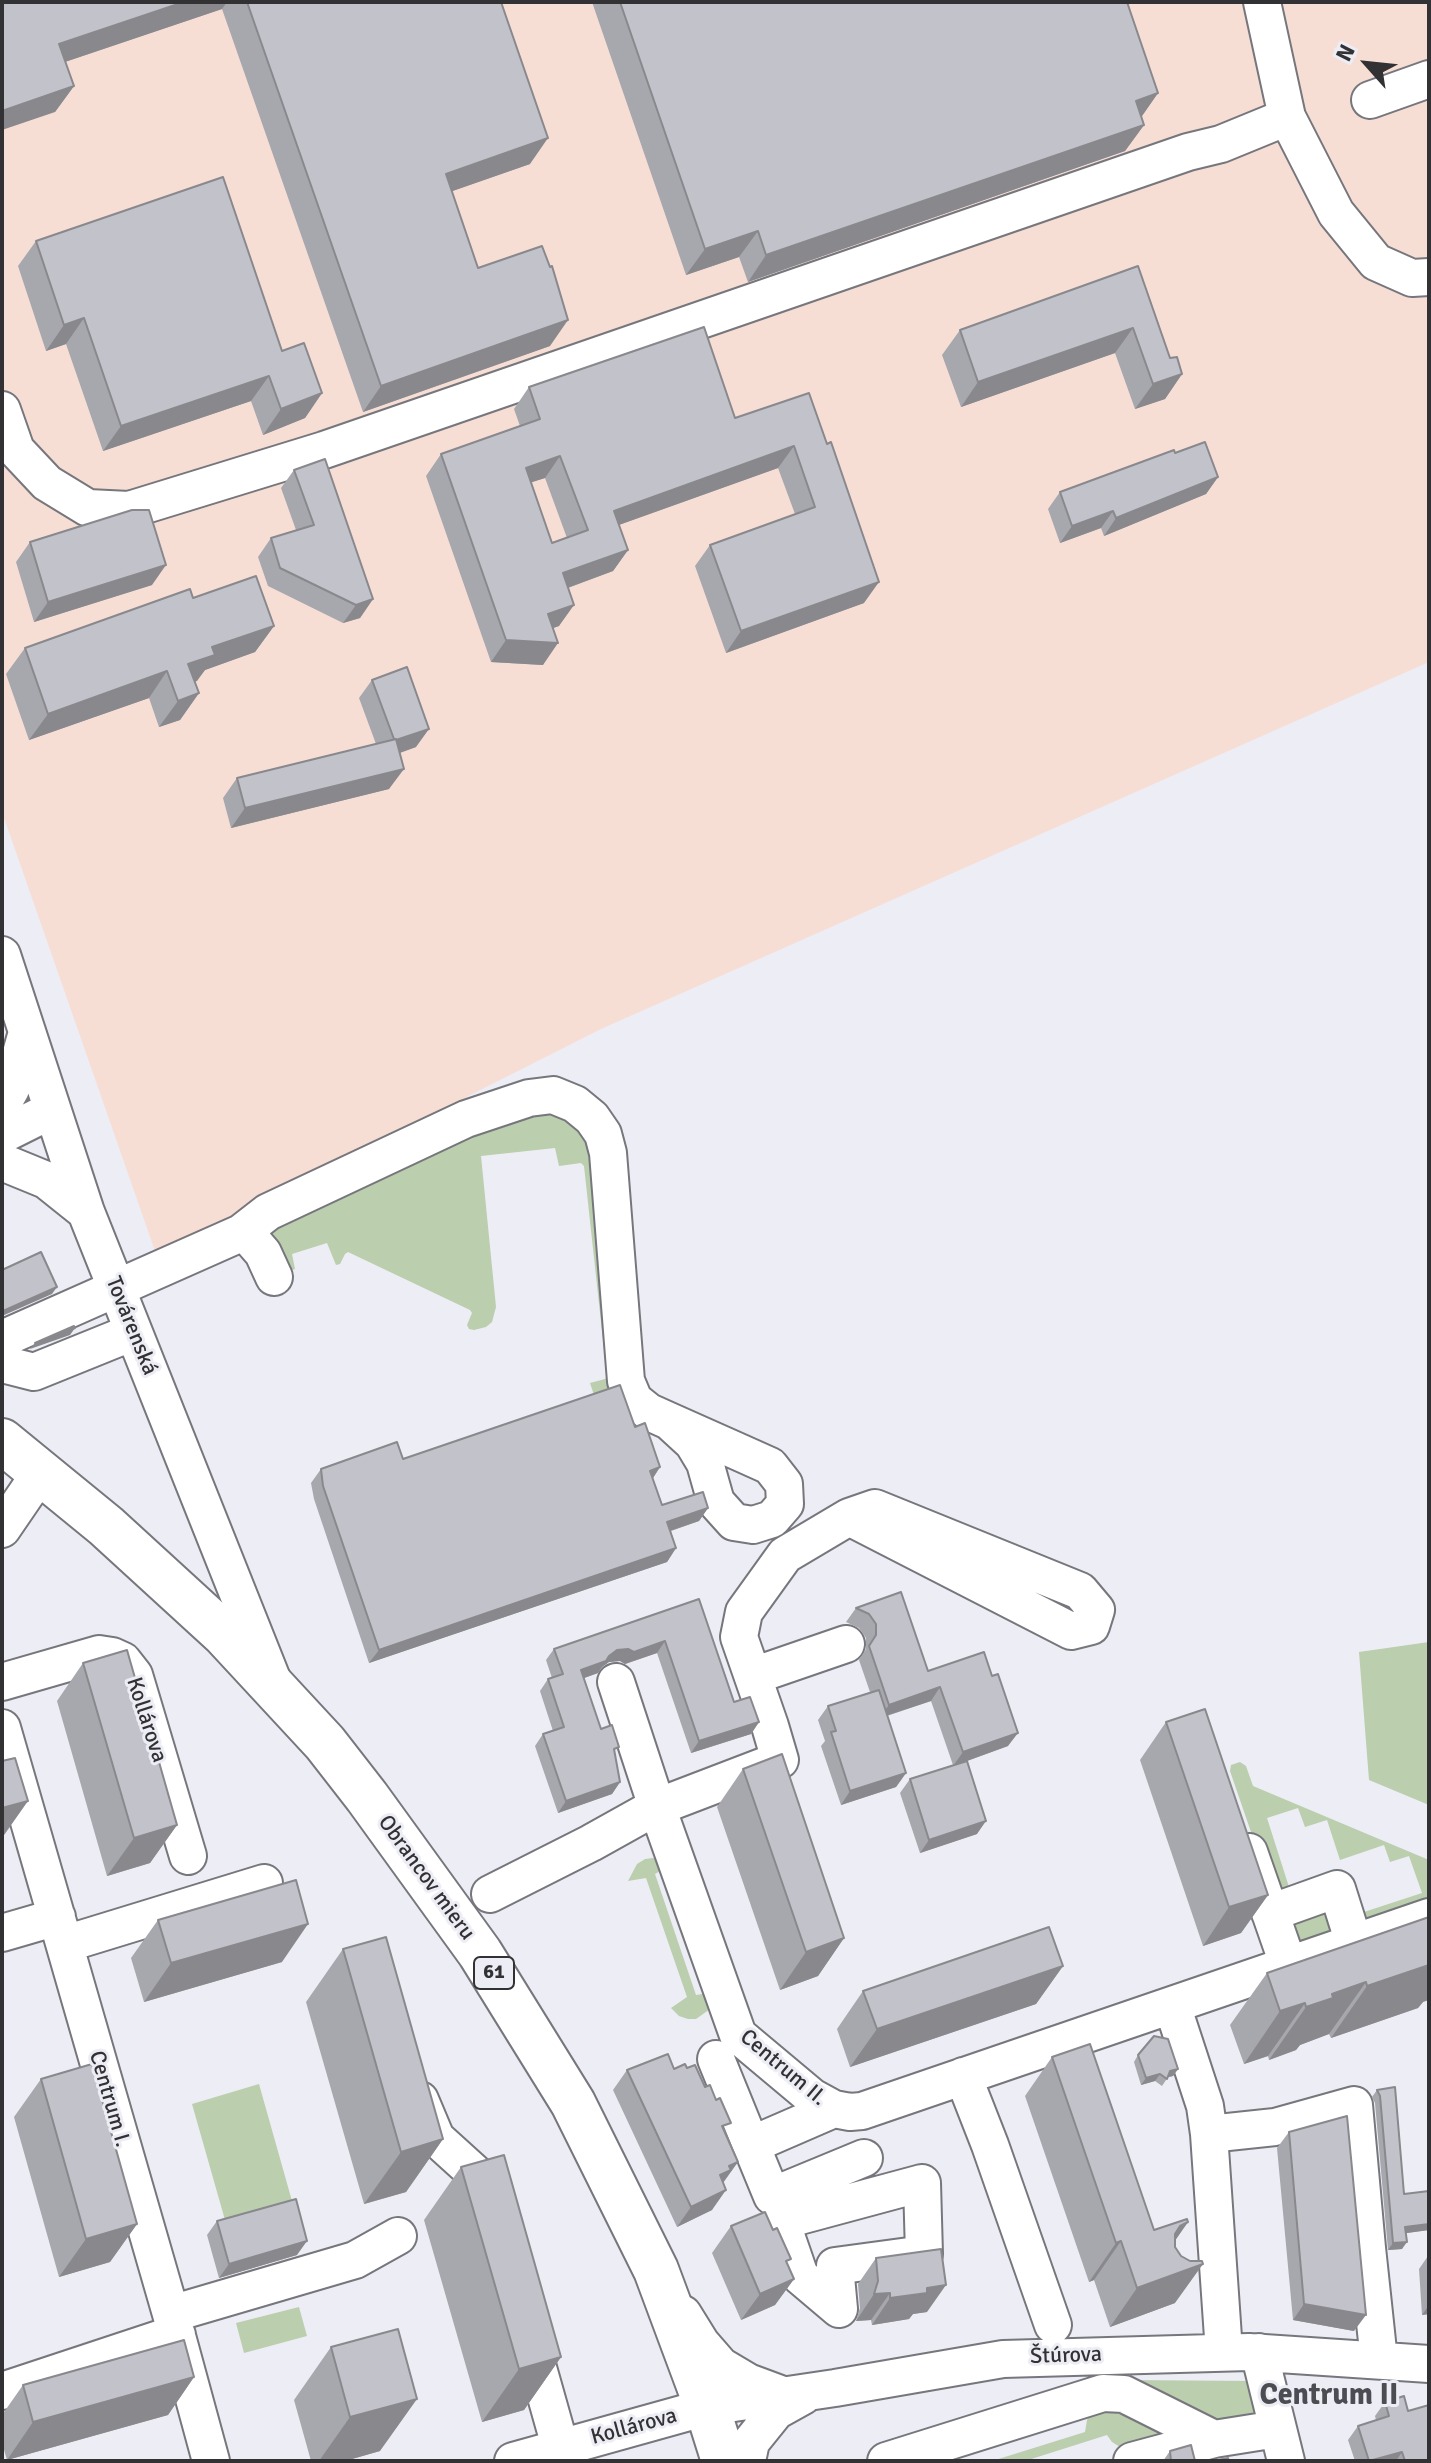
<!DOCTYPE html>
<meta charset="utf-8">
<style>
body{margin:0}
#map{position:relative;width:1431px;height:2463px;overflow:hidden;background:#ededf5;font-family:Signika,sans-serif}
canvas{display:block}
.frame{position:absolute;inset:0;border:4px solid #323235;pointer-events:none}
.north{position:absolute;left:1327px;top:24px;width:80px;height:80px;-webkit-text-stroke:6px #ededf5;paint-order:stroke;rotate:297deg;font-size:22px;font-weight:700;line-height:32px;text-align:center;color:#323235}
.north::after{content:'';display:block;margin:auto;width:28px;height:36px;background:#323235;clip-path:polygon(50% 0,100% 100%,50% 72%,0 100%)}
</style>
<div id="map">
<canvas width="1431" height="2463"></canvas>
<div class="frame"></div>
<div class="north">N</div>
</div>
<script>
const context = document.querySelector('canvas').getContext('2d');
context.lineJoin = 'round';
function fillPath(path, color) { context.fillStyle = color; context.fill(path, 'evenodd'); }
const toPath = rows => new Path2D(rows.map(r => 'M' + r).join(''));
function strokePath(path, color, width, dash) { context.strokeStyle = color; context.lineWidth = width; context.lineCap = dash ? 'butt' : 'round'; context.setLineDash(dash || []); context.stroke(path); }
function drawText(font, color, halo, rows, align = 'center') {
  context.font = font + ' Signika,sans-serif'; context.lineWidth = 6; context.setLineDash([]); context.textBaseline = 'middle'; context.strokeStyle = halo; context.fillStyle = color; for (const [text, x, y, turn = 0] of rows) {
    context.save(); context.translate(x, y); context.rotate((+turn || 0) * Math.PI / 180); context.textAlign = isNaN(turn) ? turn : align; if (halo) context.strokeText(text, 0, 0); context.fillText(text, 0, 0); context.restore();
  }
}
const industrial = toPath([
 [2,2,1429,2,1429,662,601,1029,156,1254,2,812]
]);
const green = toPath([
 [543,1110,579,1124,593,1150,613,1389,594,1395,590,1383,605,1379,607,1377,584,1166,581,1163,559,1166,555,1148,481,1156,496,1307,492,1322,486,1327,474,1330,469,1329,467,1325,472,1313,470,1310,348,1252,345,1254,340,1264,336,1265,327,1243,292,1254,295,1269,289,1271,274,1240,270,1228,464,1130],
 [1429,1642,1429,1805,1369,1780,1359,1652],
 [1240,1762,1246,1766,1253,1786,1429,1860,1429,1906,1368,1926,1361,1915,1364,1912,1422,1893,1409,1856,1390,1862,1384,1845,1340,1860,1327,1820,1305,1827,1298,1808,1267,1818,1289,1887,1286,1893,1271,1890,1230,1771,1231,1765],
 [653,1858,662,1860,671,1865,655,1874,696,1995,715,1992,710,2009,696,2019,688,2019,679,2016,671,2008,687,1997,646,1878,628,1881,637,1864,645,1859],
 [1331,1909,1335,1934,1299,1947,1290,1917],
 [259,2084,292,2201,225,2220,192,2104],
 [299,2307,307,2336,244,2353,236,2323],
 [1121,2380,1258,2381,1259,2410,1250,2419,1227,2425],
 [1110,2405,1162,2426,1161,2434,1156,2440,1130,2447,1120,2447,1112,2442,1107,2435,1025,2461,992,2461,1085,2432,1087,2420,1091,2413]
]);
const minor = toPath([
 [1262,2,1287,117,1336,213,1376,262,1412,278,1429,277],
 [1370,100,1429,79],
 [2,410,16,450,47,483,88,508,129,510,324,450,1188,152,1221,144,1287,117],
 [2,955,86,1212,272,1679],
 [2,1105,11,1089,27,1032],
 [2,1135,52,1110],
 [2,1162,46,1180,86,1212],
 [241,1233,250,1238,263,1253,274,1277],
 [2,1339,241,1233,268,1212,466,1119,529,1098,553,1095,575,1104,592,1118,603,1134,608,1153,626,1381,634,1400,649,1412,669,1421,741,1453,770,1466,784,1484,785,1504,772,1519,753,1525,734,1522,716,1502,705,1463,693,1443,669,1421],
 [2,1364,34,1372,133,1332],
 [2,1529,41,1472],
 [753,1676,846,1644],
 [2,1682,99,1654,112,1656,123,1661,134,1675,188,1856],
 [616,1682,657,1807,738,2035,812,2097,834,2109,850,2112,862,2111,1429,1917],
 [2,1728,171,2314,211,2461],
 [1249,1852,1288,1964],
 [490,1894,591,1843,652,1809,780,1760,770,1726,739,1637,744,1612,785,1555,849,1517,1071,1631,1091,1626,1096,1610,1080,1591,875,1508,849,1517],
 [1270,1913,1337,1889,1354,1943],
 [2,1933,57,1917],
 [65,1944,264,1883],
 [1172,2005,1205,2106,1209,2134,1224,2352],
 [716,2059,751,2145],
 [963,2076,990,2145,1053,2325],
 [420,2100,436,2138,489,2186,494,2206],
 [834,2109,751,2145,772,2196,864,2158],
 [1209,2134,1275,2127,1354,2105,1367,2248,1379,2360],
 [922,2183,924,2254,835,2266,839,2309,800,2276,781,2221,922,2183],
 [171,2314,355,2260,398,2236],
 [683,2314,701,2343,721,2366,748,2382,783,2395],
 [529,2336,560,2446],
 [1259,2352,1286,2461],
 [2,2391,159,2339,177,2335],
 [513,2461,707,2407,835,2388,1003,2359,1249,2352,1429,2364],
 [747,2461,751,2442,776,2411,803,2396],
 [886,2461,1103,2393,1124,2394,1214,2439],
 [1132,2461,1214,2439,1277,2429]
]);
const major = toPath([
 [2,1441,106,1526,224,1634,325,1743,367,1797,480,1953,573,2103,656,2270,707,2407,724,2461]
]);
const wall = toPath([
 [2,2,501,2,530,164,452,191,478,268,550,346,363,412,222,9,65,62,74,86,55,112],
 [592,2,1127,2,1158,93,1141,117,1144,125,1125,151,748,282,739,257,686,275],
 [36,241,282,351,322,393,305,418,263,435,251,401,103,451,66,344,46,351,18,266],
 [1138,266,1170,358,1182,374,1165,399,1135,409,1115,353,961,407,942,355,960,330],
 [529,387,735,418,809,393,864,603,726,653,695,566,710,545,795,514,778,468,619,525,628,550,613,571,568,588,559,626,553,628,543,665,491,662,426,476,441,454,520,426,514,409],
 [545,478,567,538,552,543,531,482],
 [1175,453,1218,477,1206,494,1104,536,1101,528,1060,543,1048,509,1060,492],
 [294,470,373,599,360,618,343,623,268,586,258,557,271,538,296,530,281,488],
 [30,542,152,585,34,622,16,562],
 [193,598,274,626,255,652,205,670,195,682,199,693,180,720,159,727,149,698,29,740,6,674,25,648],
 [372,680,416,747,400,753,389,789,231,828,223,798,237,778,376,744,359,698],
 [635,1427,660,1467,653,1478,662,1505,708,1508,699,1521,671,1531,676,1548,667,1562,369,1663,314,1499,311,1483,321,1469],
 [901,1592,928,1671,1008,1746,967,1761,977,1834,920,1853,900,1793,910,1779,953,1765,931,1701,887,1716,906,1773,896,1787,841,1805,821,1746,825,1741,818,1720,828,1706,870,1692,859,1660,866,1649,866,1638,859,1628,846,1622,856,1608],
 [699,1599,734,1702,759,1722,751,1734,691,1753,657,1653,625,1664,620,1661,609,1662,602,1667,598,1673,584,1678,601,1729,615,1753,620,1782,612,1794,558,1813,535,1746,543,1734,553,1731,540,1691,548,1679,552,1678,546,1660,554,1649],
 [83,1663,177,1825,150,1863,107,1876,57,1701],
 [1166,1722,1268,1895,1241,1933,1203,1946,1140,1760],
 [743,1769,844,1938,818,1976,780,1990,717,1807],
 [1429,1917,1423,2002,1418,2008,1331,2038,1329,2034,1300,2045,1296,2050,1269,2060,1268,2056,1244,2064,1230,2025,1267,1973],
 [158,1920,282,1962,144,2002,131,1958],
 [343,1949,443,2139,406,2192,364,2204,306,2002],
 [1063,1966,1036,2004,850,2067,837,2029,863,1991],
 [1138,2055,1178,2069,1173,2076,1168,2077,1162,2086,1155,2081,1141,2085,1134,2062],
 [1052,2057,1154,2230,1188,2222,1175,2240,1175,2303,1110,2327,1094,2280,1089,2282,1025,2096],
 [687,2068,724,2131,723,2183,712,2210,677,2227,613,2090,627,2070],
 [41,2079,137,2224,110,2262,59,2277,14,2117],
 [1395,2087,1404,2194,1429,2191,1429,2230,1406,2233,1402,2249,1388,2250,1375,2103,1372,2097,1377,2090],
 [1289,2132,1354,2331,1293,2320,1277,2148],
 [461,2167,561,2357,524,2410,482,2422,424,2220],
 [217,2221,297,2255,219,2278,207,2235],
 [731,2226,787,2264,794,2279,775,2305,741,2320,712,2253],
 [1428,2256,1429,2314,1422,2315,1419,2269],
 [876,2258,927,2312,913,2314,909,2319,872,2325,871,2320,856,2321,860,2308,858,2284],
 [331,2347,380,2451,345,2461,311,2461,294,2400],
 [194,2377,168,2415,7,2460,2,2443,2,2415,23,2385],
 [1385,2402,1408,2411,1429,2461,1355,2461,1348,2440,1358,2426,1376,2420,1375,2416],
 [1170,2451,1195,2461,1163,2461]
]);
const shadedWall = toPath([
 [184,2,227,2,222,9,41,70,59,44],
 [74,86,55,112,2,130,2,111],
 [1158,93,1140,119,1136,101],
 [1144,125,1125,151,748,282,766,255],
 [548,138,530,164,427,200,446,174],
 [758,231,739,257,686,275,705,249],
 [84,318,66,344,46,351,64,325],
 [568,320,550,346,363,412,381,386],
 [1133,328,1115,353,961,407,978,382],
 [1182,374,1165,399,1135,409,1153,384],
 [269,376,251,401,103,451,121,426],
 [322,393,305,418,263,435,281,409],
 [794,446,778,468,599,532,614,511],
 [560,456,545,478,511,489,526,468],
 [1218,477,1206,494,1104,536,1116,518],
 [1113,511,1101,528,1060,543,1072,526],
 [628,550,613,571,548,595,563,573],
 [166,565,152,585,34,622,48,602],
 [879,582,864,603,726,653,741,631],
 [373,599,360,618,343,623,356,605],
 [574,605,559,626,533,635,548,614],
 [274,626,255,652,205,670,197,681,174,689,188,664,212,647],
 [506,640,558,643,543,665,491,662],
 [167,671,149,698,29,740,48,714],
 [199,693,180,720,159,727,178,701],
 [429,729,416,747,382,759,395,741],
 [404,769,389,789,231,828,245,808],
 [57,1287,52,1294,2,1316,3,1311],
 [75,1328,70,1335,30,1349,35,1343],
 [660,1467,651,1481,650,1471],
 [708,1508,699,1521,658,1535,667,1522],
 [676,1548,667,1562,369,1663,379,1650],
 [665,1641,657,1653,625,1664,620,1661,609,1662,602,1667,598,1673,573,1682,581,1670,617,1650],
 [940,1687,931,1701,879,1718,889,1705],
 [759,1722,751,1734,691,1753,699,1741],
 [1018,1733,1008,1746,953,1766,963,1752],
 [906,1773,896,1787,841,1805,850,1791],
 [620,1782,612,1794,558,1813,566,1801],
 [28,1801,2,1838,2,1808],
 [986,1821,977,1834,920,1853,929,1840],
 [177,1825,150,1863,107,1876,134,1838],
 [1268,1895,1241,1933,1203,1946,1229,1907],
 [308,1924,282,1962,144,2002,171,1963],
 [844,1938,818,1976,780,1990,806,1952],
 [1429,1965,1429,2000,1423,2002,1418,2008,1331,2038,1367,1986],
 [1063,1966,1036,2004,850,2067,877,2029],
 [1366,1982,1329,2034,1300,2045,1296,2050,1269,2060,1306,2007,1332,1994],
 [1305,2003,1268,2056,1244,2064,1280,2011],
 [1178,2069,1173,2076,1165,2078,1170,2071],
 [1160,2074,1155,2081,1141,2085,1146,2078],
 [443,2139,406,2192,364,2204,401,2152],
 [738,2162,723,2183,720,2175,729,2166],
 [726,2190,712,2210,677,2227,691,2207],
 [1188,2222,1161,2261,1180,2226],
 [137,2224,110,2262,59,2277,86,2239],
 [1429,2224,1429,2230,1400,2234,1405,2227],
 [307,2241,297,2255,219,2278,229,2264],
 [1121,2241,1094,2280,1089,2282,1116,2243],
 [1407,2242,1402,2249,1388,2250,1393,2243],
 [1203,2264,1175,2303,1110,2327,1137,2288],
 [794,2279,775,2305,741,2320,760,2294],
 [946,2285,927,2312,913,2314,909,2319,872,2325,890,2298,927,2288],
 [890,2293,871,2320,856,2321,874,2294],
 [1304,2304,1366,2315,1354,2331,1293,2320],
 [1429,2305,1429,2314,1422,2315],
 [561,2357,524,2410,482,2422,519,2369],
 [194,2377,168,2415,7,2460,33,2422],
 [417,2399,380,2451,345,2461,319,2461,350,2417],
 [1402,2452,1396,2461,1372,2461]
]);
const building = toPath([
 [2,2,184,2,59,44,74,86,2,111,2,2],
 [247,2,501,2,548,138,446,174,478,268,542,246,550,267,552,266,568,320,381,386,247,2],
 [620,2,1127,2,1158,93,1136,101,1144,125,766,255,758,231,705,249,620,2],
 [223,177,282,351,304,343,322,393,281,409,269,376,121,426,84,318,64,325,36,241,223,177],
 [1138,266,1170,358,1177,357,1182,374,1153,384,1133,328,978,382,960,330,1138,266],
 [704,327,735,418,809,393,827,444,831,442,879,582,741,631,710,545,815,507,794,446,614,511,628,550,563,573,574,605,548,614,558,643,506,640,441,454,540,419,529,387,704,327],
 [560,456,588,530,552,543,526,468,560,456],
 [1205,442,1218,477,1116,518,1113,511,1072,526,1060,492,1174,450,1175,453,1205,442],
 [325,459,373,599,356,605,280,568,271,538,314,525,294,470,325,459],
 [132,510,149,510,166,565,48,602,30,542,132,510],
 [256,576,274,626,212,647,215,655,188,664,199,693,178,701,167,671,48,714,25,648,190,589,193,598,256,576],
 [407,667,429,729,396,740,396,739,394,739,372,680,407,667],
 [396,739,404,769,245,808,237,778,396,739],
 [41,1252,57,1287,3,1311,2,1270,41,1252],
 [74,1326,75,1328,35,1343,74,1326],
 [620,1385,635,1427,645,1423,660,1467,650,1471,662,1505,703,1492,708,1508,667,1522,676,1548,379,1650,323,1486,321,1469,397,1442,403,1459,620,1385],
 [901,1592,928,1671,984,1652,992,1676,998,1674,1018,1733,963,1752,940,1687,889,1705,869,1646,876,1635,876,1624,869,1614,856,1608,901,1592],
 [699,1599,734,1702,750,1697,759,1722,699,1741,665,1641,634,1652,628,1649,617,1650,609,1656,606,1661,581,1670,601,1729,612,1725,619,1747,614,1749,620,1782,566,1801,543,1734,564,1727,548,1679,563,1674,554,1649,699,1599],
 [127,1650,177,1825,134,1838,83,1663,127,1650],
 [879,1690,906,1773,850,1791,831,1732,836,1731,828,1706,879,1690],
 [1205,1709,1268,1895,1229,1907,1166,1722,1205,1709],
 [782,1754,844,1938,806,1952,743,1769,782,1754],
 [15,1758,28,1801,2,1808,2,1761,15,1758],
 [967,1761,986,1821,929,1840,910,1779,967,1761],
 [296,1880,308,1924,171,1963,158,1920,296,1880],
 [1429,1917,1429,1965,1367,1986,1366,1982,1332,1994,1333,1998,1306,2007,1305,2003,1280,2011,1267,1973,1429,1917],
 [1049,1927,1063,1966,877,2029,863,1991,1049,1927],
 [386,1937,443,2139,401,2152,343,1949,386,1937],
 [1154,2036,1168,2039,1178,2069,1170,2071,1167,2079,1160,2074,1146,2078,1138,2055,1154,2036],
 [1090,2044,1154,2230,1187,2219,1188,2222,1180,2226,1175,2234,1175,2247,1181,2256,1190,2261,1202,2261,1203,2264,1137,2288,1121,2241,1116,2243,1052,2057,1090,2044],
 [668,2054,674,2069,685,2064,687,2068,695,2065,705,2087,710,2085,716,2100,720,2098,731,2123,722,2126,738,2162,729,2166,731,2170,720,2175,726,2190,691,2207,627,2070,668,2054],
 [92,2064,137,2224,86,2239,41,2079,92,2064],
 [1395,2087,1404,2194,1429,2191,1429,2224,1405,2227,1407,2242,1393,2243,1380,2096,1377,2090,1395,2087],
 [1347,2116,1366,2315,1304,2304,1289,2132,1347,2116],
 [504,2155,561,2357,519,2369,461,2167,504,2155],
 [296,2199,307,2241,229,2264,217,2221,296,2199],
 [765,2212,773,2230,777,2228,791,2259,786,2261,794,2279,760,2294,731,2226,765,2212],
 [941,2249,946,2285,927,2288,927,2293,890,2298,890,2293,874,2294,878,2281,876,2258,941,2249],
 [398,2329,417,2399,350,2417,331,2347,398,2329],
 [184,2340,194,2377,33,2422,23,2385,184,2340],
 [1404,2396,1408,2411,1429,2405,1429,2461,1405,2461,1402,2452,1369,2461,1358,2426,1389,2416,1385,2402,1404,2396],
 [1191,2445,1195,2461,1171,2461,1170,2451,1191,2445],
 [1228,2458,1229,2461,1213,2461,1228,2458]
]);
const shields = [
 [494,1973,40]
];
const shieldNames = [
 ["61",494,1973]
];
const streetNames = [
 ["Továrenská",131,1326,68],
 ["Kollárova",146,1720,72],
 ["Obrancov mieru",426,1878,54],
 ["Centrum II.",783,2068,40],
 ["Centrum I.",109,2099,74],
 ["Štúrova",1066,2356,-2],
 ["Kollárova",634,2427,-15]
];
const districtNames = [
 ["Centrum II",1329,2396]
];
fillPath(industrial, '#f7ded5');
fillPath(green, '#bbcead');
strokePath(minor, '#76767d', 40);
strokePath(major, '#76767d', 48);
strokePath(minor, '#fff', 36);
strokePath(major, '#fff', 44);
fillPath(wall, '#a7a7ae');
fillPath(shadedWall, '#88888d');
fillPath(building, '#c2c2ca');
strokePath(building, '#88888d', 2);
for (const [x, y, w] of shields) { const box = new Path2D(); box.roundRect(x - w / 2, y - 16, w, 32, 6); context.fillStyle = '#ededf5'; context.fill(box); strokePath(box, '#323235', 2); }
drawText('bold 20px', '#323235', null, shieldNames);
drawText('22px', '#323235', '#ededf5', streetNames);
drawText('bold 30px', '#4c4c53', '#ededf5', districtNames);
</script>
